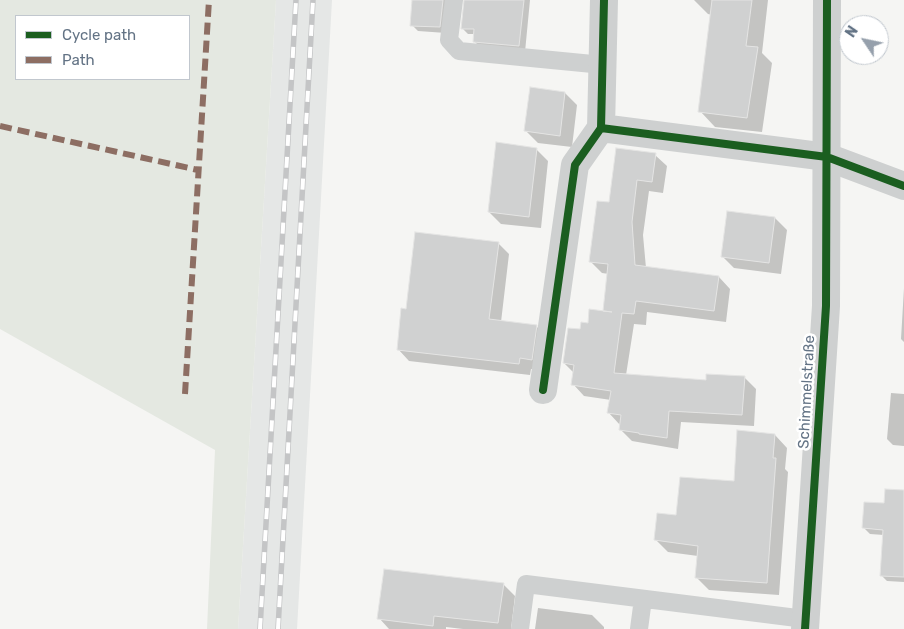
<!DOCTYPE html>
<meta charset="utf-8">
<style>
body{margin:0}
#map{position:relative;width:904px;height:629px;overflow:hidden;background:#f5f5f3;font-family:Rubik,sans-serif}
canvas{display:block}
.legend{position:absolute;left:15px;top:15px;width:175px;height:65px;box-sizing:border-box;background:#fff;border:1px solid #c1c7ce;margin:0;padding:6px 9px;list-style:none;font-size:15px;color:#637385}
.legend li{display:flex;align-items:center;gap:10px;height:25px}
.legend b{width:25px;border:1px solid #c1c7ce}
.north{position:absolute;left:839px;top:15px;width:50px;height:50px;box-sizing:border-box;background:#fff;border:1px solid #c1c7ce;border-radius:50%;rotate:304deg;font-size:14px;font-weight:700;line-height:20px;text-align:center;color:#637385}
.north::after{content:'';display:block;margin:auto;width:18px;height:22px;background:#96a0ac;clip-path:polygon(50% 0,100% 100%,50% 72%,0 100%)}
</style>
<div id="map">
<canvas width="904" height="629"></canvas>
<ul class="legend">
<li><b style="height:6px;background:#1b5e20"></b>Cycle path</li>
<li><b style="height:6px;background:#8d6e63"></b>Path</li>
</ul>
<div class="north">N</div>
</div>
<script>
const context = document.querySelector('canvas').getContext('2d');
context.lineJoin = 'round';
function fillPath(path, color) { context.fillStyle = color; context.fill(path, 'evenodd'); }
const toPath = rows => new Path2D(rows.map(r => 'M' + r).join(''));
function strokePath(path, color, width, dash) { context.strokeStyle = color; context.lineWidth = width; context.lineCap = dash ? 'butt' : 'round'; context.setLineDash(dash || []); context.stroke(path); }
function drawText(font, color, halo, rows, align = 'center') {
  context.font = font + ' Rubik,sans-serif'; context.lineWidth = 5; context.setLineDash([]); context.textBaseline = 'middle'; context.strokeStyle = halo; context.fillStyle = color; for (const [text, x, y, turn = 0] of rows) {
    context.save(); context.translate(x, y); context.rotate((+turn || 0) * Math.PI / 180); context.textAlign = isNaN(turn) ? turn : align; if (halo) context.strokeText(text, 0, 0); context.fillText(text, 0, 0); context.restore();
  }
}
const built = toPath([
 [276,0,332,0,297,629,238,629]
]);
const green = toPath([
 [0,0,276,0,238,629,207,629,215,450,0,329],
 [16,16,189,16,189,79,16,79]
]);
const shadow = toPath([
 [413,0,451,0,446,33,418,31,412,25],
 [465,0,530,0,525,52,480,47,474,41,475,34,468,34,462,28],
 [694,0,768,0,762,53,772,63,762,132,715,127,700,111,712,15,708,14],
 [565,93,577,105,572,147,538,143,526,131],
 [536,149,548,161,541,228,501,224,489,212],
 [655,155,667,166,663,193,649,191,643,235,646,268,719,277,730,289,726,322,647,312,646,325,634,324,626,375,707,381,744,377,756,389,754,426,681,422,678,449,632,441,621,430,620,425,609,413,611,400,584,396,573,384,574,373,564,363,581,331,606,312,609,274,602,273,591,262,610,204],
 [775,218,787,230,781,274,734,268,722,256],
 [498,243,509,254,501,322,536,326,547,337,542,370,531,369,530,375,409,361,398,349,407,310],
 [904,288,904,342,901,339],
 [891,393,904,394,904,446,893,445,887,439],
 [775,435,787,448,785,469,788,472,779,595,709,590,696,577,698,556,668,552,655,539,678,517,735,483],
 [864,528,904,532,904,582,887,581,881,575,884,535,870,534],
 [503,584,515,596,511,629,463,629,446,627,446,629,389,629,379,618],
 [538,608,592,615,604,627,604,629,535,629]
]);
const building = toPath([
 [412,0,443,0,440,27,410,26,412,0],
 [464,0,524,0,519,46,473,42,474,29,461,29,464,0],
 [712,0,752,0,746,46,758,47,747,118,698,112,712,0],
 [530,87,565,92,560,136,524,131,530,87],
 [496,142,537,148,529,217,488,212,496,142],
 [616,148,656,153,652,182,637,180,632,222,635,265,719,276,714,311,636,301,634,314,622,313,614,373,706,380,706,374,745,376,742,415,669,411,667,438,639,434,639,433,619,430,621,415,607,413,611,391,571,385,574,365,563,363,568,328,580,329,581,322,588,323,589,309,612,312,603,311,608,264,589,262,597,201,609,202,616,148],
 [727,211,775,217,769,263,721,257,727,211],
 [415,232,499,242,489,319,537,325,532,360,520,358,519,364,397,350,401,308,406,309,415,232],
 [737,430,775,434,773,458,776,458,767,583,695,578,698,546,654,540,657,513,676,515,680,477,734,481,737,430],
 [885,489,904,490,904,577,880,576,883,530,862,528,864,502,884,503,885,489],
 [384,569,504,583,498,623,434,616,433,626,377,619,384,569]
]);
const service = toPath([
 [454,0,449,40,459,51,603,65],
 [520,629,526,584,805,619],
 [639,629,643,599]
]);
const minor = toPath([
 [604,0,601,128,827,157,904,186],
 [543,390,575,165,601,128]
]);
const tertiary = toPath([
 [805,629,826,306,827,0]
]);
const rail = toPath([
 [260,629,296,0],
 [278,629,313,0]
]);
const quiet = toPath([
 [0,126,198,170],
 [185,394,209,0]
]);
const cycleway = toPath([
 [604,0,601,128,827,157,904,186],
 [543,390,575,165,601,128],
 [805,629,826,306,827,0]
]);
const streetNames = [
 ["Schimmelstraße",807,392,-87]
];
fillPath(built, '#e5e7e6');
fillPath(green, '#e4e8e1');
fillPath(shadow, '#0003');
fillPath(building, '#d0d1d1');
strokePath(building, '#e4e4e3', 1);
strokePath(service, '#ced0d0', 18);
strokePath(minor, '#ced0d0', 28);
strokePath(tertiary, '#ced0d0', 28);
strokePath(rail, '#c4c5c6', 5.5);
strokePath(rail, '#fff', 4, [11]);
strokePath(quiet, '#8d6e63', 6, [12, 6]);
strokePath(cycleway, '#1b5e20', 8);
drawText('15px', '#637385', '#fff', streetNames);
</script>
